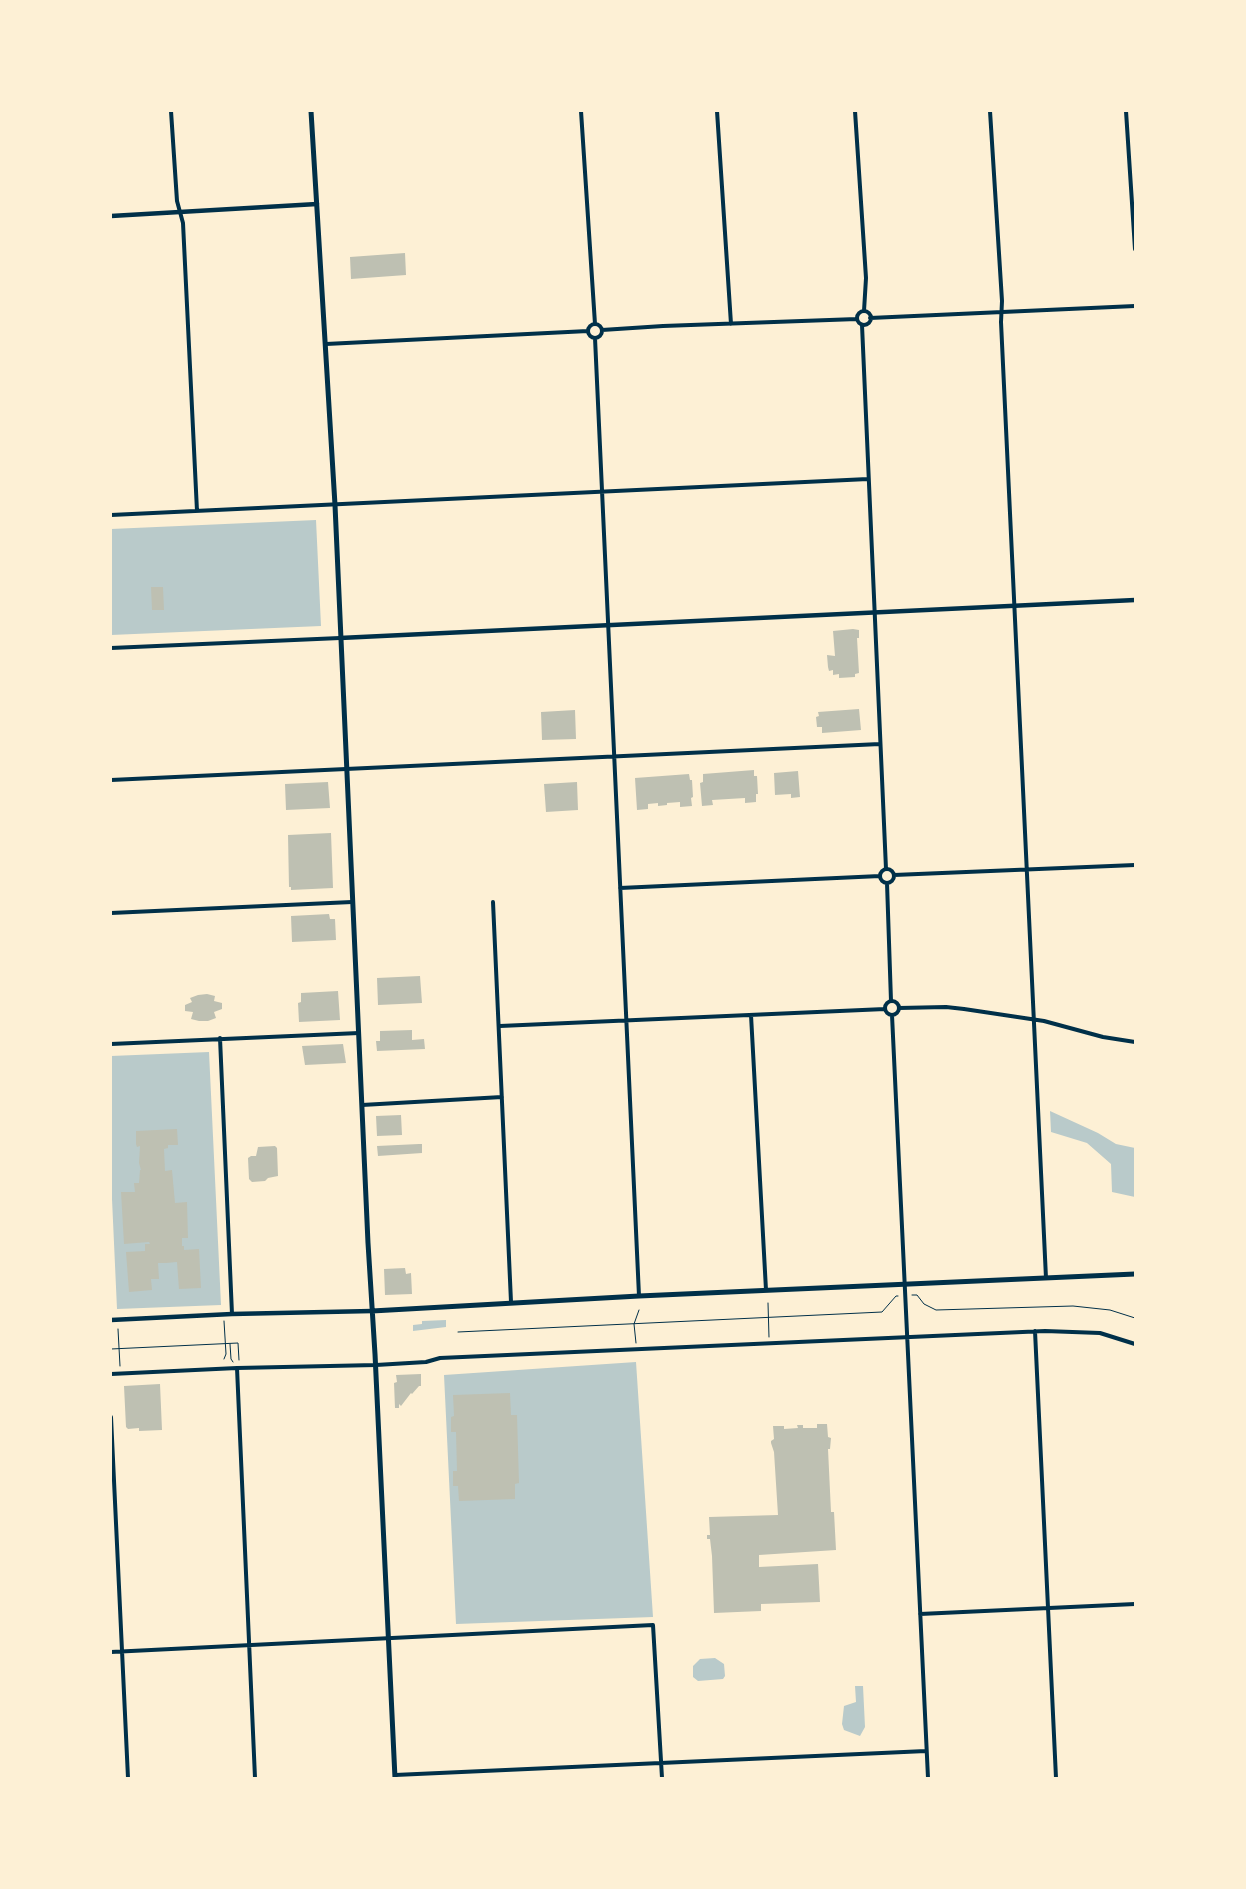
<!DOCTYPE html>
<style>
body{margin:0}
#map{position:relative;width:1246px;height:1889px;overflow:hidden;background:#fdf0d5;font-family:Barlow,sans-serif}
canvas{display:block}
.frame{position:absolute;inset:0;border:112px solid #fdf0d5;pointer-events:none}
</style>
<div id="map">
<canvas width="1246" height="1889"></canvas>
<div class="frame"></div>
</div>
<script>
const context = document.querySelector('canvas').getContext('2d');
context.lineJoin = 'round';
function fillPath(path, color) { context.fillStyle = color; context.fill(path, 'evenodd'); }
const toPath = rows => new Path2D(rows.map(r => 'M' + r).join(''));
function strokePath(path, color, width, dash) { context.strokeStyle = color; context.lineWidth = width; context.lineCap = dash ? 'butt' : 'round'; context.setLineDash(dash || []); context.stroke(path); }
const green = toPath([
 [316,520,321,626,111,635,111,529],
 [209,1052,221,1305,117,1309,111,1177,111,1056],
 [1050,1111,1098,1133,1116,1144,1135,1148,1135,1197,1112,1192,1111,1164,1087,1143,1051,1132],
 [446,1320,446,1327,413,1331,413,1325,422,1324,422,1321],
 [636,1362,653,1617,456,1624,444,1375],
 [715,1658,724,1664,725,1676,723,1679,698,1681,693,1677,693,1666,700,1659],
 [855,1686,863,1686,865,1727,860,1736,844,1730,842,1724,844,1706,856,1702]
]);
const building = toPath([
 [405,253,406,275,351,279,350,257],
 [151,587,163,587,164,610,152,610],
 [853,629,859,630,859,638,857,638,859,673,855,674,855,677,839,678,839,674,833,675,833,670,829,671,828,667,827,655,835,656,833,631],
 [859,709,861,730,822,733,822,727,817,727,816,717,819,716,818,712],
 [575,710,576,739,542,740,541,712],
 [754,770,754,776,757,776,758,794,756,794,756,802,745,803,745,798,712,800,713,805,702,806,700,783,703,782,703,774],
 [798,771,800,797,791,798,791,794,775,795,774,773],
 [689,774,690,780,692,780,693,797,691,798,692,806,680,807,680,802,667,803,667,805,658,806,658,803,648,804,648,809,637,810,635,778],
 [328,782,330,808,286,810,285,784],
 [577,782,578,810,546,812,544,784],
 [331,833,333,888,291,890,291,887,289,887,288,835],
 [329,914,330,919,335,919,336,940,292,942,291,916],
 [420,976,422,1003,378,1005,377,978],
 [338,991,340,1020,299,1022,298,1003,301,1002,301,993],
 [207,994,215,996,214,1001,222,1003,222,1009,214,1012,216,1018,208,1021,199,1021,191,1019,193,1012,185,1011,185,1005,192,1002,190,998,198,995],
 [412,1030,412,1040,424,1039,425,1049,377,1051,376,1041,380,1041,380,1031],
 [343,1044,346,1063,305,1065,302,1046],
 [401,1115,402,1135,377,1136,376,1116],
 [177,1129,178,1145,168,1145,168,1148,164,1149,165,1171,172,1170,175,1203,187,1202,188,1238,182,1238,182,1246,184,1246,184,1250,199,1249,201,1288,179,1289,177,1262,166,1263,158,1263,159,1279,151,1279,152,1290,129,1292,126,1252,145,1251,145,1244,150,1244,149,1242,124,1244,121,1192,135,1192,134,1183,139,1183,140,1170,141,1170,139,1163,140,1146,137,1147,136,1144,136,1131],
 [419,1144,422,1144,422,1153,378,1156,377,1146],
 [275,1146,277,1148,278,1176,268,1178,265,1181,252,1182,249,1179,248,1158,251,1156,256,1156,258,1147],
 [405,1268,406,1274,411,1273,412,1294,385,1295,384,1269],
 [421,1374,421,1386,419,1386,412,1394,411,1393,401,1406,399,1404,399,1408,395,1408,394,1383,397,1382,396,1375],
 [160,1384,162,1430,139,1431,139,1428,128,1429,126,1427,124,1386],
 [510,1393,511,1415,517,1415,519,1483,515,1484,515,1499,459,1501,458,1486,453,1486,453,1471,457,1471,456,1432,451,1432,451,1417,454,1416,453,1395],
 [817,1424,827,1424,828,1437,831,1438,830,1449,828,1449,831,1512,834,1512,836,1550,759,1555,759,1567,818,1564,820,1602,761,1604,761,1611,714,1613,712,1556,710,1539,707,1539,707,1535,710,1535,709,1517,778,1515,774,1452,771,1443,771,1441,774,1439,773,1426,784,1426,784,1429,798,1428,797,1425,803,1425,803,1428,817,1428]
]);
const path = toPath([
 [912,1295,917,1295,924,1304,936,1310,1073,1306,1110,1310,1135,1318],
 [768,1303,769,1337],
 [224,1321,226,1354,224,1359],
 [118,1329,120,1366],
 [458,1332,882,1312,896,1296,898,1296],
 [636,1343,634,1324,639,1310],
 [230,1344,231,1359,233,1362],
 [111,1349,238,1343,239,1360]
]);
const minor = toPath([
 [171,111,177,201,183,223,197,511],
 [581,111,595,324],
 [717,111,731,324],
 [855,111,866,278,864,311],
 [990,111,1002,301,1001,322,1046,1278],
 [1126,111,1135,249],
 '857 318a7 7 0 1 1 14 0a7 7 0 1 1-14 0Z',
 [870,318,1135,306],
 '588 331a7 7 0 1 1 14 0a7 7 0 1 1-14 0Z',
 [862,325,886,869],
 [602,330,663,326,857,319],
 [595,338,639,1296],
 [326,344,588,331],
 [111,515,868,479],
 [111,648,340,638],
 [111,780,880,744],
 '880 876a7 7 0 1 1 14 0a7 7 0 1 1-14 0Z',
 [894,875,1135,865],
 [887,883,891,1001],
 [620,888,880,876],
 [493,902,511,1302],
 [111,913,352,902],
 '885 1008a7 7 0 1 1 14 0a7 7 0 1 1-14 0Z',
 [899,1008,946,1007,964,1009,1044,1021,1103,1037,1135,1042],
 [751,1015,766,1290],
 [892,1015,928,1778],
 [500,1026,885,1009],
 [220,1038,232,1314],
 [111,1044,359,1033],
 [362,1105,502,1097],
 [1035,1331,1056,1778],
 [237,1368,255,1778],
 [111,1374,237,1368,376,1365,426,1362,440,1358,1045,1331,1100,1333,1135,1344],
 [111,1417,128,1778],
 [920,1614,1135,1604],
 [111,1652,653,1625,662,1778],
 [395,1775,926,1751]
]);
const tertiary = toPath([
 [111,216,317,204],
 [340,638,1135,600],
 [111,1320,232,1314,372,1311]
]);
const secondary = toPath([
 [311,111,335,505,368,1243,375,1354,395,1778],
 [372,1311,639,1296,1135,1274]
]);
fillPath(green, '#b9caca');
fillPath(building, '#bec0b2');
strokePath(path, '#003049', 1);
strokePath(minor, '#003049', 4);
strokePath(tertiary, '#003049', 4.5);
strokePath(secondary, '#003049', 5);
</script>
